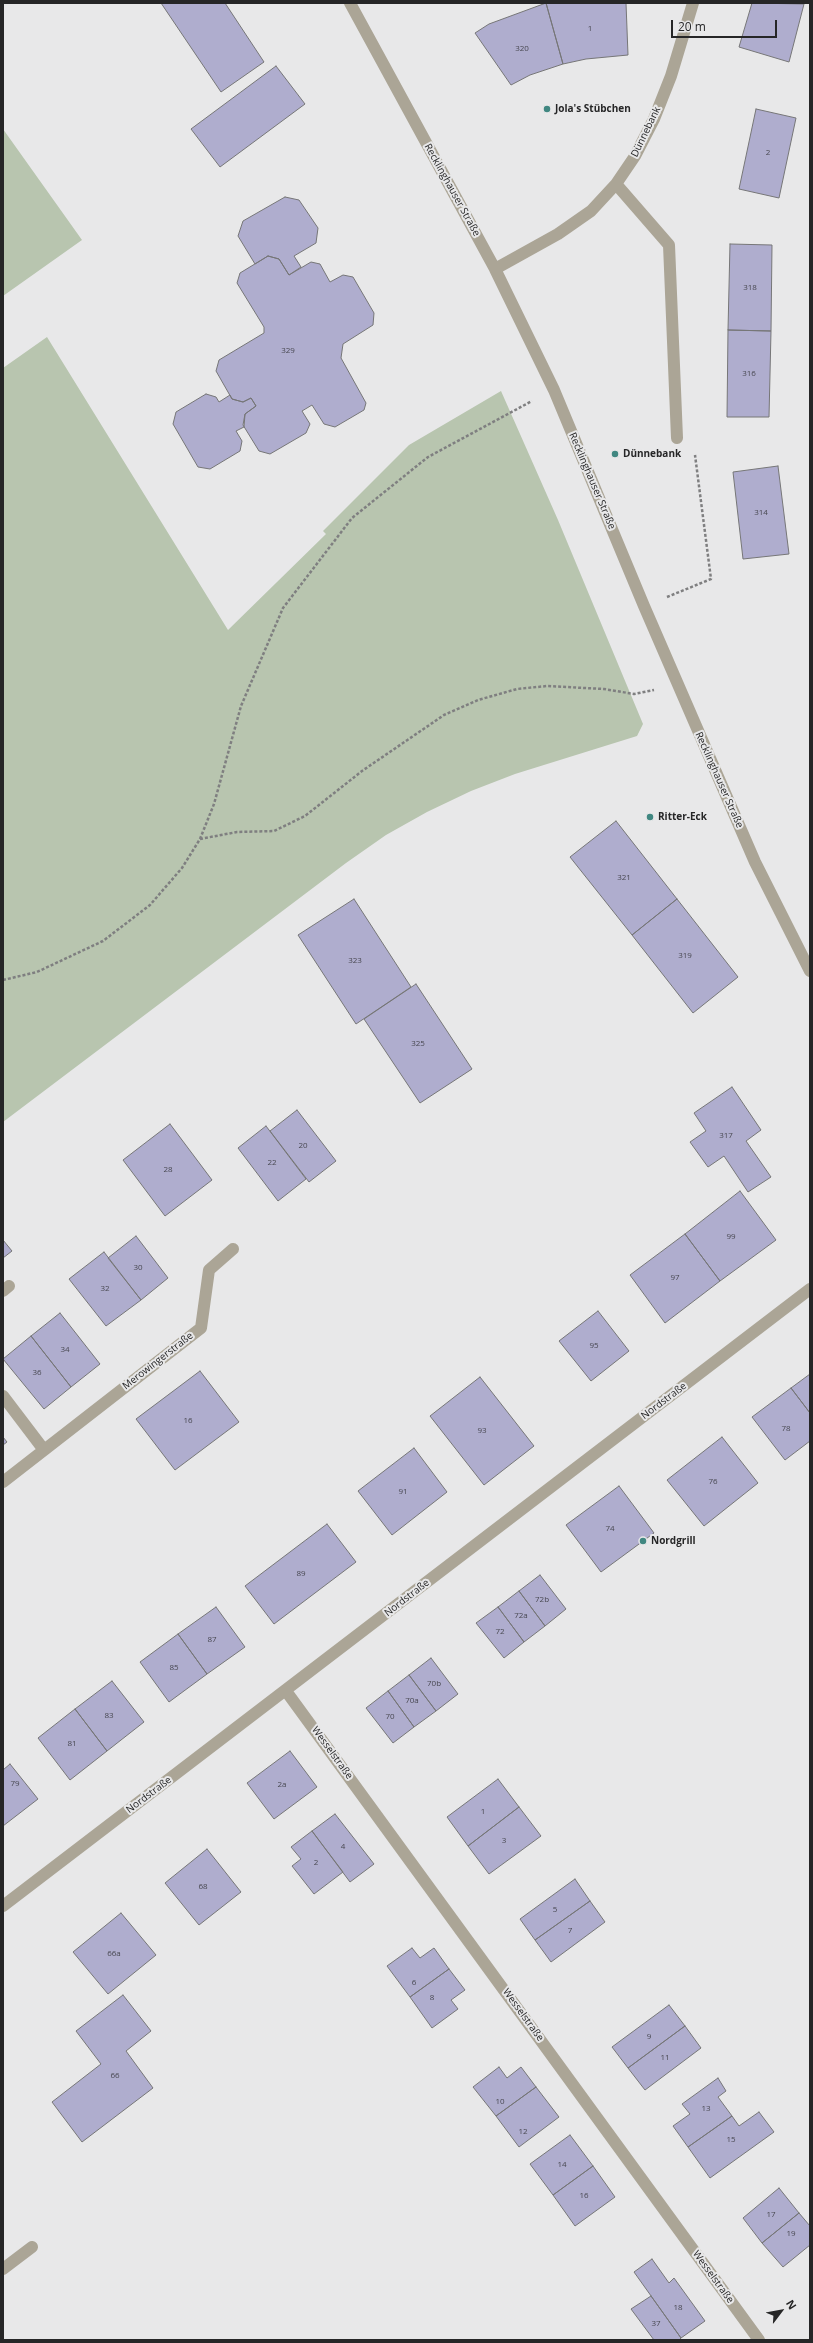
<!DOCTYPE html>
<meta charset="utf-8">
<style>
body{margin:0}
#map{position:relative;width:813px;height:2343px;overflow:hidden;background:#e8e8e9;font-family:"Open Sans",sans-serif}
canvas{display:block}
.frame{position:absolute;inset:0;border:4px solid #262627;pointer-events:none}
.north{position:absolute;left:761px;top:2291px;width:40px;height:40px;-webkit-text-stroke:3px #e8e8e9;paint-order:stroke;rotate:58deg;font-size:11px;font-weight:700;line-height:16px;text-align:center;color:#262627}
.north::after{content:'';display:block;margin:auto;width:14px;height:18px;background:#262627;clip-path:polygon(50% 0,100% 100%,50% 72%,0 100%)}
.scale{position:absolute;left:671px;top:20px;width:106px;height:18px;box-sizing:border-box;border:2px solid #262627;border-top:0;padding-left:5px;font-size:12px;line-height:14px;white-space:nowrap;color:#262627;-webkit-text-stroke:3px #e8e8e9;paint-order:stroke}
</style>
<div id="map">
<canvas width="813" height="2343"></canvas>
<div class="frame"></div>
<div class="north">N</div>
<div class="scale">20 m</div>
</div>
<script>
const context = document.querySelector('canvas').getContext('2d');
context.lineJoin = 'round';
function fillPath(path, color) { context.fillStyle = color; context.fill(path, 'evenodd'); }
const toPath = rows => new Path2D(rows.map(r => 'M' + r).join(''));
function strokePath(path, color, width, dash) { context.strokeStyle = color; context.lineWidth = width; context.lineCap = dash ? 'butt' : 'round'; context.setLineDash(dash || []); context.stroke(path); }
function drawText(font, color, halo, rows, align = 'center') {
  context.font = font + ' "Open Sans",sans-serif'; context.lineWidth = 4; context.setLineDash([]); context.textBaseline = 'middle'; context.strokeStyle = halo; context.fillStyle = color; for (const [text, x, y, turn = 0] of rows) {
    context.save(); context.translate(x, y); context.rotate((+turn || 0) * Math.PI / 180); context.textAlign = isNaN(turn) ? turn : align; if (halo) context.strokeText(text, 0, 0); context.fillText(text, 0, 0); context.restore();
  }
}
const green = toPath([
 [3,129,82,240,3,296],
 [47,337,228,630,326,534,323,531,409,445,501,391,558,520,643,724,637,736,515,774,471,791,427,812,386,835,346,863,3,1122,3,368]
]);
const building = toPath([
 [161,3,225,3,264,62,221,92,161,3],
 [546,3,626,3,628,55,586,59,563,64,546,3],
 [546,3,563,64,530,75,511,85,475,33,489,24,546,3],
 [752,3,804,4,789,62,739,47,752,3],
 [276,66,305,104,220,167,191,129,276,66],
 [756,109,796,118,779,198,739,189,756,109],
 [285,197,299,200,318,228,316,243,294,256,301,267,289,275,279,259,268,256,255,264,238,236,243,221,285,197],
 [730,244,772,245,771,331,728,330,730,244],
 [268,256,279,259,289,275,311,262,320,264,330,282,343,275,353,277,374,313,373,325,343,344,341,358,366,403,364,410,335,427,324,424,312,405,302,411,310,424,306,433,270,454,259,451,243,425,245,414,256,406,251,398,243,402,232,399,216,371,219,360,264,333,264,327,237,283,240,273,268,256],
 [728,330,771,331,769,417,727,417,728,330],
 [206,394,216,397,219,402,230,395,232,399,243,402,251,398,256,406,245,414,244,427,236,431,242,441,240,451,210,469,198,467,173,424,176,412,206,394],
 [778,466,789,554,743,559,733,472,778,466],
 [616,821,677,899,632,935,570,857,616,821],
 [354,899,411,987,356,1024,298,935,354,899],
 [677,899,738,977,693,1013,632,935,677,899],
 [416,984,472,1069,420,1103,364,1019,416,984],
 [732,1087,761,1130,746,1141,771,1177,748,1192,724,1156,708,1167,690,1142,706,1131,694,1113,732,1087],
 [297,1110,336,1161,309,1182,270,1131,297,1110],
 [170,1124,212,1180,165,1216,123,1160,170,1124],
 [266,1126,306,1179,278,1201,238,1148,266,1126],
 [740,1191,776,1240,720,1281,685,1234,740,1191],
 [685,1234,720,1281,665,1323,630,1275,685,1234],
 [136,1236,168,1278,141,1300,108,1258,136,1236],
 [3,1240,12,1251,3,1258,3,1240],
 [104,1252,141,1300,106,1326,69,1279,104,1252],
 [598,1311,629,1351,591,1381,559,1341,598,1311],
 [60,1313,100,1364,71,1387,31,1336,60,1313],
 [31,1336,71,1387,44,1409,3,1359,31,1336],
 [200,1371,239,1422,175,1470,136,1419,200,1371],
 [810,1374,810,1413,791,1388,810,1374],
 [480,1377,534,1446,484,1485,430,1416,480,1377],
 [791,1388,810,1413,810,1441,785,1460,752,1417,791,1388],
 [3,1437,7,1442,3,1445,3,1437],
 [722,1437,758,1483,704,1526,667,1480,722,1437],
 [414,1448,447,1492,392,1535,358,1491,414,1448],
 [619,1486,654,1533,601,1572,566,1525,619,1486],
 [327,1524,356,1562,274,1624,245,1586,327,1524],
 [540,1575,566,1609,545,1626,519,1591,540,1575],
 [519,1591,545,1626,524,1642,498,1607,519,1591],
 [216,1607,245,1647,207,1674,178,1634,216,1607],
 [498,1607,524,1642,504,1658,476,1623,498,1607],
 [178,1634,207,1674,169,1702,140,1662,178,1634],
 [431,1658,458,1694,436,1711,409,1675,431,1658],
 [409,1675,436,1711,414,1727,388,1691,409,1675],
 [112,1681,144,1722,107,1751,75,1709,112,1681],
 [388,1691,414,1727,393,1743,366,1708,388,1691],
 [75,1709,107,1751,70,1780,38,1738,75,1709],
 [290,1751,317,1787,274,1819,247,1783,290,1751],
 [10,1764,38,1799,3,1826,3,1770,10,1764],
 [498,1779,519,1807,468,1846,447,1817,498,1779],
 [519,1807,541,1836,489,1874,468,1846,519,1807],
 [335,1814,374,1864,350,1882,312,1831,335,1814],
 [312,1831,343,1872,314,1894,292,1866,301,1859,291,1847,312,1831],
 [207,1849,241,1892,199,1925,165,1883,207,1849],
 [575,1879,590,1901,535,1940,520,1919,575,1879],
 [590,1901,605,1922,551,1962,535,1940,590,1901],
 [121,1913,156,1955,108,1994,73,1952,121,1913],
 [412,1948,420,1958,434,1948,449,1969,410,1997,387,1966,412,1948],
 [449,1969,465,1990,451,2000,458,2009,432,2028,410,1997,449,1969],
 [123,1995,151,2031,126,2051,153,2088,82,2142,52,2102,101,2064,76,2031,123,1995],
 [669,2005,685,2026,628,2068,612,2047,669,2005],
 [685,2026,701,2048,645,2090,628,2068,685,2026],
 [499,2067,507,2078,521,2067,536,2087,496,2116,473,2087,499,2067],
 [718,2078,726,2091,718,2097,732,2116,688,2147,673,2126,690,2114,682,2104,718,2078],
 [536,2087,559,2117,519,2147,496,2116,536,2087],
 [759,2112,774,2132,710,2178,688,2147,732,2116,739,2126,759,2112],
 [570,2135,593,2166,553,2195,530,2164,570,2135],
 [593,2166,615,2197,575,2226,553,2195,593,2166],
 [779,2188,799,2213,762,2243,743,2218,779,2188],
 [799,2213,810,2226,810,2245,783,2267,762,2243,799,2213],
 [652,2259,669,2283,674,2278,705,2321,681,2338,634,2272,652,2259],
 [651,2296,681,2338,679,2340,654,2340,631,2309,651,2296]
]);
const path = toPath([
 [667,597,711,579,695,455],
 [200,839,237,832,274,831,305,816,362,771,444,715,478,700,517,689,547,686,604,689,634,694,654,690],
 [3,980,37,972,103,941,150,905,182,868,200,839,214,804,241,706,283,608,352,518,428,457,532,401]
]);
const minor = toPath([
 [350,3,495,269,554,390,644,606,755,862,810,971],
 [616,184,669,245,677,438],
 [495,269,558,234,591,211,616,184,635,156,654,119,671,76,693,3],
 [3,1291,9,1286],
 [3,1396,44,1450],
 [3,1482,201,1328,209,1270,233,1249],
 [286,1691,759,2340],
 [3,1906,810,1289],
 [3,2269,32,2247]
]);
const markers = [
 [547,109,4,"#408781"],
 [615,454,4,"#408781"],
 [650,817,4,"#408781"],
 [643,1541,4,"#408781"]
];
const numberNames = [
 ["1",590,29],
 ["320",522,49],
 ["2",768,153],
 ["318",750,288],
 ["329",288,351],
 ["316",749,374],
 ["314",761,513],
 ["321",624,878],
 ["319",685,956],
 ["323",355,961],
 ["325",418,1044],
 ["317",726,1136],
 ["20",303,1146],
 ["22",272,1163],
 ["28",168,1170],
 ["99",731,1237],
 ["30",138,1268],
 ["97",675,1278],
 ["32",105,1289],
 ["95",594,1346],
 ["34",65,1350],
 ["36",37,1373],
 ["16",188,1421],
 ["78",786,1429],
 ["93",482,1431],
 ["76",713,1482],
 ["91",403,1492],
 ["74",610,1529],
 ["89",301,1574],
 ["72b",542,1600],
 ["72a",521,1616],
 ["72",500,1632],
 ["87",212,1640],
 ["85",174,1668],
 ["70b",434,1684],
 ["70a",412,1701],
 ["83",109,1716],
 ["70",390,1717],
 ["81",72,1744],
 ["79",15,1784],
 ["2a",282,1785],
 ["1",483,1812],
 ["3",504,1841],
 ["4",343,1847],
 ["2",316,1863],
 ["68",203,1887],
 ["5",555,1910],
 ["7",570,1931],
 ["66a",114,1954],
 ["6",414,1983],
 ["8",432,1998],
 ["9",649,2037],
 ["11",665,2058],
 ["66",115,2076],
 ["10",500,2102],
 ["13",706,2109],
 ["12",523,2132],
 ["15",731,2140],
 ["14",562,2165],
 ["16",584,2196],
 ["17",771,2215],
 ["19",791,2234],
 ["18",678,2308],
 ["37",656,2324]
];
const poiNames = [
 ["Jola's Stübchen",555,109],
 ["Dünnebank",623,454],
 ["Ritter-Eck",658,817],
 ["Nordgrill",651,1541]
];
const streetNames = [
 ["Dünnebank",646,132,-64],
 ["Recklinghauser Straße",452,190,61],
 ["Recklinghauser Straße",592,481,67],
 ["Recklinghauser Straße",719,780,66],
 ["Merowingerstraße",158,1361,-38],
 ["Nordstraße",664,1401,-37],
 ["Nordstraße",407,1598,-38],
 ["Wesselstraße",332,1753,54],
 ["Nordstraße",149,1795,-37],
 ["Wesselstraße",523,2015,54],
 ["Wesselstraße",713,2277,54]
];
fillPath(green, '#b8c5af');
fillPath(building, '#afadce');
strokePath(building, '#767677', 1);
strokePath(path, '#7f7f80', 2.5, [3, 2]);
strokePath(minor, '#aba596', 12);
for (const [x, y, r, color] of markers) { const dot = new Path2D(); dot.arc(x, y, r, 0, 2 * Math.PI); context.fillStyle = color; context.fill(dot); strokePath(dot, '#e8e8e9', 1.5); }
drawText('8px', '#484851', null, numberNames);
drawText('bold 10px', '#262627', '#e8e8e9', poiNames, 'left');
drawText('10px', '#262627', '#e8e8e9', streetNames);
</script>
